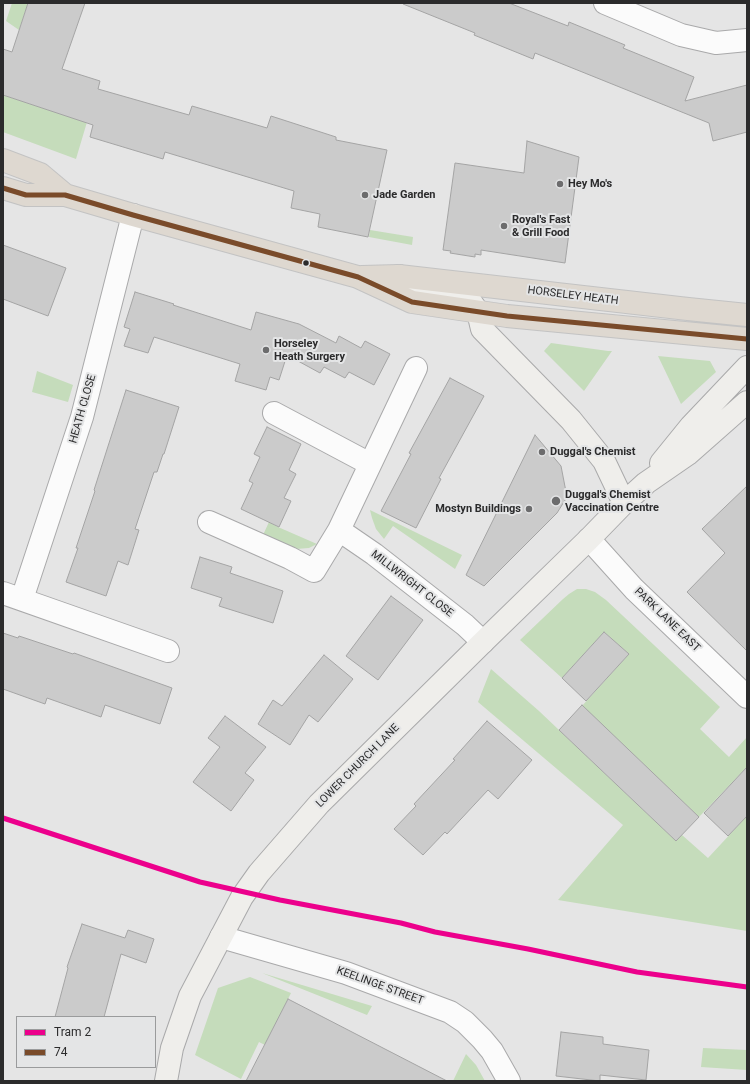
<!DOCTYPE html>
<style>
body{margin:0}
#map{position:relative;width:750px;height:1084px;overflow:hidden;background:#e5e5e5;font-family:Roboto,sans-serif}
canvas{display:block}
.frame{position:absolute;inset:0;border:4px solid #2b2b2c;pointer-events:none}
.legend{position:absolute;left:16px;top:1016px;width:140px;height:52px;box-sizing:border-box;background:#e4e5e6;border:1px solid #9a9b9c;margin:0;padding:5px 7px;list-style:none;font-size:12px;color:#2b2b2c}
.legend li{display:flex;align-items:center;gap:8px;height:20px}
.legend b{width:20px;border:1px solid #9a9b9c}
</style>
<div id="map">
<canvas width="750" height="1084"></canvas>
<div class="frame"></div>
<ul class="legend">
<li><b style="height:5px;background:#ec008c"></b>Tram 2</li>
<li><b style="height:5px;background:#7a4b2a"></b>74</li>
</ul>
</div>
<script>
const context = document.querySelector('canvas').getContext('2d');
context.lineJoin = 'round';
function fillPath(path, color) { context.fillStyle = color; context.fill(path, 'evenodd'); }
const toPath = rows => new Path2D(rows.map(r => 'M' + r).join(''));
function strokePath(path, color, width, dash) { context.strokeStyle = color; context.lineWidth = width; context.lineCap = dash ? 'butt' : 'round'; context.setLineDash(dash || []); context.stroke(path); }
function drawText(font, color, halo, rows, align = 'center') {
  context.font = font + ' Roboto,sans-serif'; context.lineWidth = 4; context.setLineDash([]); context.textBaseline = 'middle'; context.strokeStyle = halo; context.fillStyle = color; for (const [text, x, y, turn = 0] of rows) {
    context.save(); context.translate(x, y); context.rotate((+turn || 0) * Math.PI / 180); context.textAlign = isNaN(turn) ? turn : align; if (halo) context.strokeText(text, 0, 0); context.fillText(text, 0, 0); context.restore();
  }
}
const green = toPath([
 [12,3,28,3,19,30,6,21],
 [3,95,87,122,76,159,3,132],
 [370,230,413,237,412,245,369,237],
 [551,343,608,351,612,351,584,391,544,351],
 [658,356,710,361,716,372,681,404],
 [37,371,73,385,68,402,32,392],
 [370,510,462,555,455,569,393,526,384,539,376,529,372,518],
 [269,522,278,527,317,544,309,548,296,549,263,535],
 [577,589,586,589,595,592,606,600,720,707,700,729,729,757,747,737,747,767,699,817,582,706,629,654,604,632,562,678,520,640,563,599,569,594],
 [491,669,539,711,676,841,682,835,708,858,747,816,747,931,558,900,623,825,478,702],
 [262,973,372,1006,367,1015],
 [250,977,291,993,265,1045,259,1042,241,1079,195,1055,218,988],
 [703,1048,747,1050,747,1070,701,1067],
 [466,1054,476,1065,485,1081,453,1081]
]);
const building = toPath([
 [28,3,85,3,62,69,100,81,98,89,189,115,192,106,267,128,271,116,336,137,336,140,387,150,368,237,318,227,320,214,291,208,294,191,165,152,163,159,90,137,93,125,3,95,3,49,12,52,28,3],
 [403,3,509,3,568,26,569,22,625,45,623,48,694,77,685,101,747,85,747,132,713,141,709,123,535,53,533,59,474,35,475,33,403,4,403,3],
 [527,141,579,157,565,263,481,250,481,255,475,254,475,257,450,253,451,251,443,250,455,163,524,173,527,141],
 [3,245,66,268,48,316,3,299,3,245],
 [135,292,174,304,173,305,251,330,256,312,299,324,336,343,339,336,361,348,365,341,390,354,374,385,349,372,345,378,324,367,320,373,287,355,279,380,270,377,266,390,235,381,240,364,154,337,148,353,124,346,130,329,124,327,135,292],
 [450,378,484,396,439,478,441,479,416,528,381,511,411,454,409,453,450,378],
 [126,390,179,407,164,454,163,454,157,472,154,472,135,529,139,530,128,565,118,561,106,596,66,582,78,548,76,548,95,491,94,490,126,390],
 [267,427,301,444,289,470,296,474,284,498,291,501,279,527,241,509,253,483,249,481,260,457,254,454,267,427],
 [535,435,561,466,567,497,557,513,484,586,466,575,535,435],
 [747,486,747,651,687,592,725,553,702,529,747,486],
 [200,557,232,567,230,573,283,591,273,623,219,606,222,598,191,588,200,557],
 [391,596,423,620,378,680,346,656,391,596],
 [604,632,629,654,586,701,562,678,604,632],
 [3,633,18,638,19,636,73,654,74,653,172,688,160,724,105,705,101,717,47,698,45,704,3,689,3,633],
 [324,655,353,679,318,722,309,715,290,745,258,724,273,700,282,706,324,655],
 [582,705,699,817,676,841,559,730,582,705],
 [225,716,266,747,245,773,254,780,231,811,193,782,220,747,208,738,225,716],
 [487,721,532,760,498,799,488,790,447,834,445,832,423,855,394,829,416,806,414,804,455,760,453,759,487,721],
 [747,767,747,816,728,836,704,813,747,767],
 [82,924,125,938,128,930,154,939,146,963,121,954,104,1017,55,1017,68,968,67,967,82,924],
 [288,999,447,1081,246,1081,288,999],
 [561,1032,603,1037,603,1044,649,1050,646,1080,600,1075,600,1081,556,1076,561,1032]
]);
const minor = toPath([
 [605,3,681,35,716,43,747,40],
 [274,413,370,464],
 [209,522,290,558,314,571,339,530,416,368],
 [339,530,374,554,465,625,483,642],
 [589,539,634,589,747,697],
 [3,593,168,651],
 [22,599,82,417,133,215],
 [221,937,346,973,450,1012,465,1022,482,1039,492,1051,509,1081]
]);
const secondary = toPath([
 [399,276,414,289,469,299,478,312,482,329,571,420,604,461,624,503],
 [661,463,691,426,747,367],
 [166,1081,172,1048,190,996,242,897,259,873,319,804,483,642,589,539,624,503,646,483,688,454,747,402]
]);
const trunk = toPath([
 [3,160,40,174,65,195],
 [3,188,26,195,65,195,133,215,358,277,412,302,507,316,747,339],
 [362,277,399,276,688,309,747,315]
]);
const bus1 = toPath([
 [3,188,26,195,65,195,133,215,358,277,412,302,507,316,747,339]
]);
const tram1 = toPath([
 [3,818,200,882,280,900,401,923,435,932,528,949,637,972,747,987]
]);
const markers = [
 [560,184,4,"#6c6c6d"],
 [365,195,4,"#6c6c6d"],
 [504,226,4,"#6c6c6d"],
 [306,263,3.5,"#2b2b2c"],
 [266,350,4,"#6c6c6d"],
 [542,452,4,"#6c6c6d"],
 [556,501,5,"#6c6c6d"],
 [529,509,4,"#6c6c6d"]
];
const poiNames = [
 ["Hey Mo's",568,184],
 ["Jade Garden",373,195],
 ["Royal's Fast",512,220],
 ["& Grill Food",512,233],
 ["Horseley",274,344],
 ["Heath Surgery",274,357],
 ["Duggal's Chemist",550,452],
 ["Duggal's Chemist",565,495],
 ["Vaccination Centre",565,508],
 ["Mostyn Buildings",521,509,"right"]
];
const streetNames = [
 ["HORSELEY HEATH",573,296,7],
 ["HEATH CLOSE",83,409,-74],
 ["MILLWRIGHT CLOSE",412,584,38],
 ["PARK LANE EAST",667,620,44],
 ["LOWER CHURCH LANE",358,766,-45],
 ["KEELINGE STREET",380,986,20]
];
fillPath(green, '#c5dcbb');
fillPath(building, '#cbcbcb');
strokePath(building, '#a4a4a4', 1);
strokePath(minor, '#a9a9aa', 24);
strokePath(secondary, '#a9a9aa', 24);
strokePath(trunk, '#c3c3c3', 24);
strokePath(minor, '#fbfbfb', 22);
strokePath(secondary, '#efeeeb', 22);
strokePath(trunk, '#ded8d0', 22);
strokePath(bus1, '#7a4b2a', 5);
strokePath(tram1, '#ec008c', 5);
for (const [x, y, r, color] of markers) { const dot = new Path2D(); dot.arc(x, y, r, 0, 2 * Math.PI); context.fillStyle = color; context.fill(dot); strokePath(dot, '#e4e5e6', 1.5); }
drawText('bold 11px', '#2b2b2c', '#e4e5e6', poiNames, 'left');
drawText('11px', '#2b2b2c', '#e4e5e6', streetNames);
</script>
